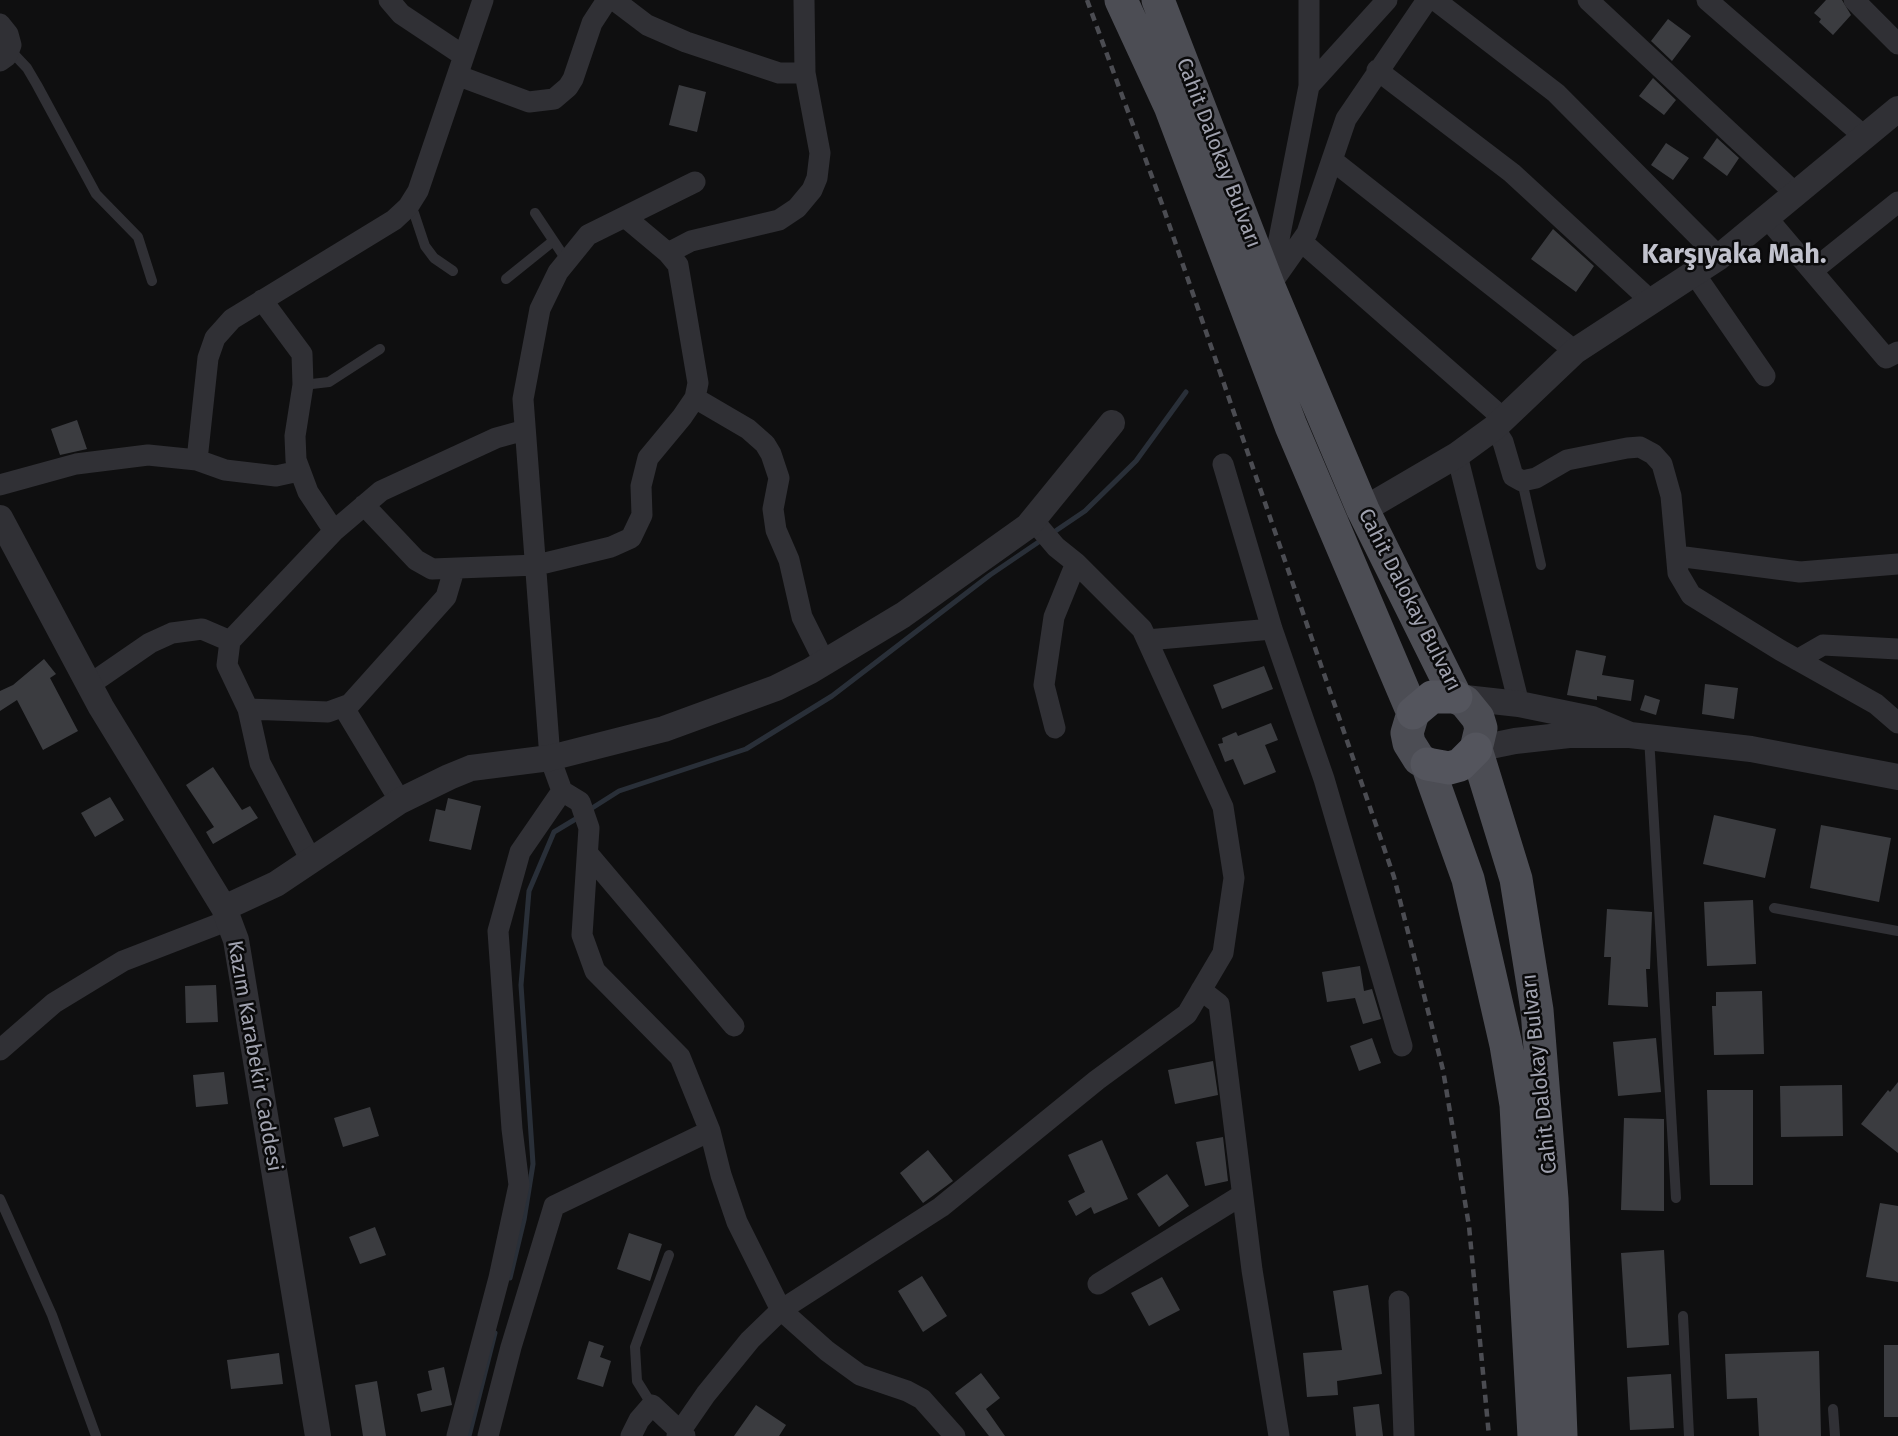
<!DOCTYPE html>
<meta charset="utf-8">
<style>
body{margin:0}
canvas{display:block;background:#0f0f10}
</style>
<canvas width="1898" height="1436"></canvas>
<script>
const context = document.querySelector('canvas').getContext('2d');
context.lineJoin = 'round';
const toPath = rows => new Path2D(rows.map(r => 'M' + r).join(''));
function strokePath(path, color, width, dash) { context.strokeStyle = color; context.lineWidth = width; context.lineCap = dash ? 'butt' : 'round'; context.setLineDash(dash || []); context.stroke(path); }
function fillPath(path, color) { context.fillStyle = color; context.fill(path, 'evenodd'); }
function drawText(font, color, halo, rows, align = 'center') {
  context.font = font + ' "Fira Sans",sans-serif'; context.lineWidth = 5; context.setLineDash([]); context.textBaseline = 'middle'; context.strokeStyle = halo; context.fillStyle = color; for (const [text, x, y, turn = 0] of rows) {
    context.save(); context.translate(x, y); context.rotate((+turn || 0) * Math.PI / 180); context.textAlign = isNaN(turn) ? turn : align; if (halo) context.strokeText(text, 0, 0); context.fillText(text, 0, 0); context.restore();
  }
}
const stream = toPath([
 [1051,534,1085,511,1136,461,1186,392],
 [589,810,619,791,746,749,832,696,990,575,1043,539],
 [510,1278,524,1220,533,1164,521,985,529,891,554,832,579,817],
 [469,1436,495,1333]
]);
const building = toPath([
 [1826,0,1842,0,1851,15,1833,35,1819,22,1821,19,1814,13],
 [1668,19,1691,36,1672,61,1651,41],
 [1653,78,1676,100,1664,115,1639,96],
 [679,85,706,92,697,132,669,125],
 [1717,138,1739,158,1727,176,1703,158],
 [1666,143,1689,158,1673,180,1651,165],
 [1553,229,1594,266,1576,292,1531,259],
 [77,420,87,449,60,455,51,429],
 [1576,650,1606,656,1602,675,1634,680,1631,701,1597,696,1597,700,1567,695],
 [44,659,56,674,50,678,78,731,43,750,17,700,0,711,0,691,13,685],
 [1264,666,1273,689,1222,709,1213,685],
 [1705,684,1738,688,1734,719,1702,714],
 [1645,695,1660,700,1656,715,1640,710],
 [1271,723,1278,740,1265,745,1276,772,1244,785,1233,759,1225,762,1218,744,1223,743,1222,738,1236,732,1238,736],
 [213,767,242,810,250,806,258,818,213,844,206,832,214,827,186,785],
 [110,797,124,820,95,837,81,813],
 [448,798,481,806,471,850,429,841,436,809,445,811],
 [1714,815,1776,829,1765,878,1703,864],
 [1821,825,1891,838,1879,902,1810,888],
 [1753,900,1756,964,1707,966,1704,902],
 [1607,909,1652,912,1650,969,1646,969,1648,1007,1608,1005,1611,957,1604,957],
 [1360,966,1364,991,1372,989,1381,1019,1363,1024,1355,998,1327,1002,1322,972],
 [216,985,218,1022,186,1023,185,986],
 [1762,991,1764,1054,1714,1055,1712,1006,1716,1006,1716,992],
 [1372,1038,1381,1063,1359,1071,1350,1046],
 [1656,1038,1661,1092,1618,1096,1613,1042],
 [1213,1061,1218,1095,1175,1104,1168,1070],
 [224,1072,228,1104,196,1107,193,1075],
 [1898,1082,1898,1153,1861,1124,1888,1090,1890,1092],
 [1842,1085,1843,1136,1781,1137,1780,1086],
 [1707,1090,1753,1090,1753,1185,1710,1185],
 [370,1107,379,1136,343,1147,334,1118],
 [1624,1118,1664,1119,1664,1211,1621,1210],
 [1223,1137,1228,1181,1205,1186,1196,1142],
 [1102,1140,1128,1199,1094,1214,1091,1207,1076,1216,1068,1201,1085,1192,1068,1155],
 [928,1150,953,1181,923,1203,900,1173],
 [1167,1174,1189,1206,1159,1227,1137,1194],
 [1880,1203,1898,1206,1898,1282,1866,1277],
 [375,1227,386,1255,360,1264,349,1237],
 [629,1233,662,1244,650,1281,617,1269],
 [1664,1250,1669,1345,1627,1348,1621,1253],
 [922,1276,947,1316,923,1332,898,1291],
 [1162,1277,1180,1310,1149,1326,1131,1293],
 [1368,1285,1382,1374,1337,1381,1338,1395,1307,1397,1303,1353,1342,1350,1333,1291],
 [589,1341,604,1346,600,1357,611,1361,603,1387,577,1379],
 [1884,1345,1898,1345,1898,1417,1884,1417],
 [1819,1351,1821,1436,1759,1436,1757,1398,1727,1399,1725,1354],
 [279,1353,283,1384,231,1389,227,1360],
 [444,1367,452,1405,421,1412,417,1394,432,1390,428,1371],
 [981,1373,1000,1398,986,1409,1005,1436,989,1436,955,1393],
 [1671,1374,1674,1428,1630,1430,1627,1377],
 [377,1381,386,1436,363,1436,355,1385],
 [1379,1404,1383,1436,1356,1436,1353,1407],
 [756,1405,786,1425,779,1436,734,1436]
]);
const service = toPath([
 [10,50,27,68,37,85,96,194,138,237,152,281],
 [408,207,414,213,425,246,434,258,453,271],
 [535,213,567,261],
 [506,279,552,242],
 [303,385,329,382,380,349],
 [1522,481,1541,565],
 [1649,737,1676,1198],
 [1774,908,1898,931],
 [0,1199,52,1315,96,1436],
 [1683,1316,1689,1436],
 [652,1405,637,1381,635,1347,669,1255],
 [1833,1409,1835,1436]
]);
const minor = toPath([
 [389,0,401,14,464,56],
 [614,0,647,25,686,42,779,73,805,73],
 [1435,0,1556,93,1719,257],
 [1588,0,1796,194],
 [1707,0,1866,138],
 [1854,0,1898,44],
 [0,24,8,34,11,45,7,56,0,61],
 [1377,70,1512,173,1651,301],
 [459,76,529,102,554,99,568,87,573,79,592,23,607,0],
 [1309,86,1387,0],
 [1332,160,1575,351],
 [695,182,588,235,558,272,540,309,523,399,550,758,562,791,580,802,589,828,582,935,595,971,680,1057,710,1131,721,1175,737,1222,781,1310,827,1351,860,1375,907,1391,922,1399,955,1436],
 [1767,218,1886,358,1898,352],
 [1302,242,1504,419],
 [668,253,691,241,779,220,797,208,812,190,817,178,820,153,805,73,804,0],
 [1812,271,1898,202],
 [1694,273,1765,376],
 [1271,280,1309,86,1309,0],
 [1269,287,1307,233,1346,119,1427,0],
 [262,300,302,354,303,385,295,436,296,460,308,492,334,531],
 [695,398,748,429,765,444,771,454,779,478,773,509,776,530,789,560,802,617,825,663],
 [1494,428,1503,442,1513,476,1522,481,1536,478,1567,460,1627,448,1640,447,1653,454,1662,464,1671,496,1678,573,1691,595,1780,650,1876,704,1898,723],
 [1457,455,1519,704],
 [197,460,208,358,215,338,232,319,394,220,408,207,418,191,483,0],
 [1223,464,1272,629,1324,779,1402,1046],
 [0,485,76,464,148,455,197,460,225,470,276,476,299,471],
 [364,505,416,560,432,569,537,565,611,547,631,538,642,515,641,486,648,458,682,417,695,398,698,383,678,265,668,253,625,217],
 [1677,556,1800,572,1898,564],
 [1147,640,1272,629],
 [1797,660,1823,645,1898,649],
 [89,685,150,643,172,633,202,629,230,641],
 [344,708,400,801],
 [248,709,328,712,350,704,446,597,454,570],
 [1055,728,1044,685,1054,617,1076,563],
 [589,855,734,1026],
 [311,860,260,763,248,709,227,665,230,641,334,531,381,491,496,438,525,430],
 [1201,990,1219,1004,1252,1270,1279,1436],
 [0,1050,54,1003,123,961,229,920],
 [1098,1284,1242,1195],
 [1399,1301,1404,1436],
 [457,1436,499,1278,519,1185,512,1129,498,931,520,852,562,791],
 [488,1436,511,1347,554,1206,710,1131],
 [631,1436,639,1420,652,1405,685,1436],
 [677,1436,706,1394,750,1340,781,1310,941,1207,1097,1080,1187,1014,1223,953,1234,878,1223,807,1142,629,1076,563,1056,547,1033,520]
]);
const tertiary = toPath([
 [1363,510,1457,455,1494,428,1575,351,1719,257,1898,109],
 [0,518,101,707,224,908,236,940,318,1436],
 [1456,697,1519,704,1592,719,1630,735,1569,735,1515,741,1476,749],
 [1630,735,1751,749,1898,777],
 [224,908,276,884,400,801,449,777,471,768,550,758,664,729,776,688,810,671,903,615,1028,526,1112,423]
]);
const primary = toPath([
 [1121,0,1170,106,1291,426,1413,713,1407,733,1409,743,1419,759,1427,764,1468,879,1506,1045,1516,1105,1534,1436],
 [1158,0,1269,287,1363,510,1456,697,1465,702,1478,718,1481,728,1476,749,1516,879,1537,1010,1552,1199,1561,1436]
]);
const trunk = toPath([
 [1413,713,1432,697,1456,697],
 [1427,764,1449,768,1460,765,1476,749]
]);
const rail = toPath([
 [1087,0,1162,204,1394,877,1443,1070,1469,1226,1489,1436]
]);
const streetNames = [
 ["Cahit Dalokay Bulvarı",1218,153,69],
 ["Cahit Dalokay Bulvarı",1409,600,63],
 ["Kazım Karabekir Caddesi",254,1056,80],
 ["Cahit Dalokay Bulvarı",1540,1074,-96]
];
const districtNames = [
 ["Karşıyaka Mah.",1734,255]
];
strokePath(stream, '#292f38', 5);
fillPath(building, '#3b3c40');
strokePath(service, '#303035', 10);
strokePath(minor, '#303035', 21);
strokePath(tertiary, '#303035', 26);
strokePath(primary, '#4c4d54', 33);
strokePath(trunk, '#54555d', 33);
strokePath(rail, '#4b4c52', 4.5, [8, 6]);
drawText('21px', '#a1a3b0', '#0a0a0b', streetNames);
drawText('bold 27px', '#c1c2cd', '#0a0a0b', districtNames);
</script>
